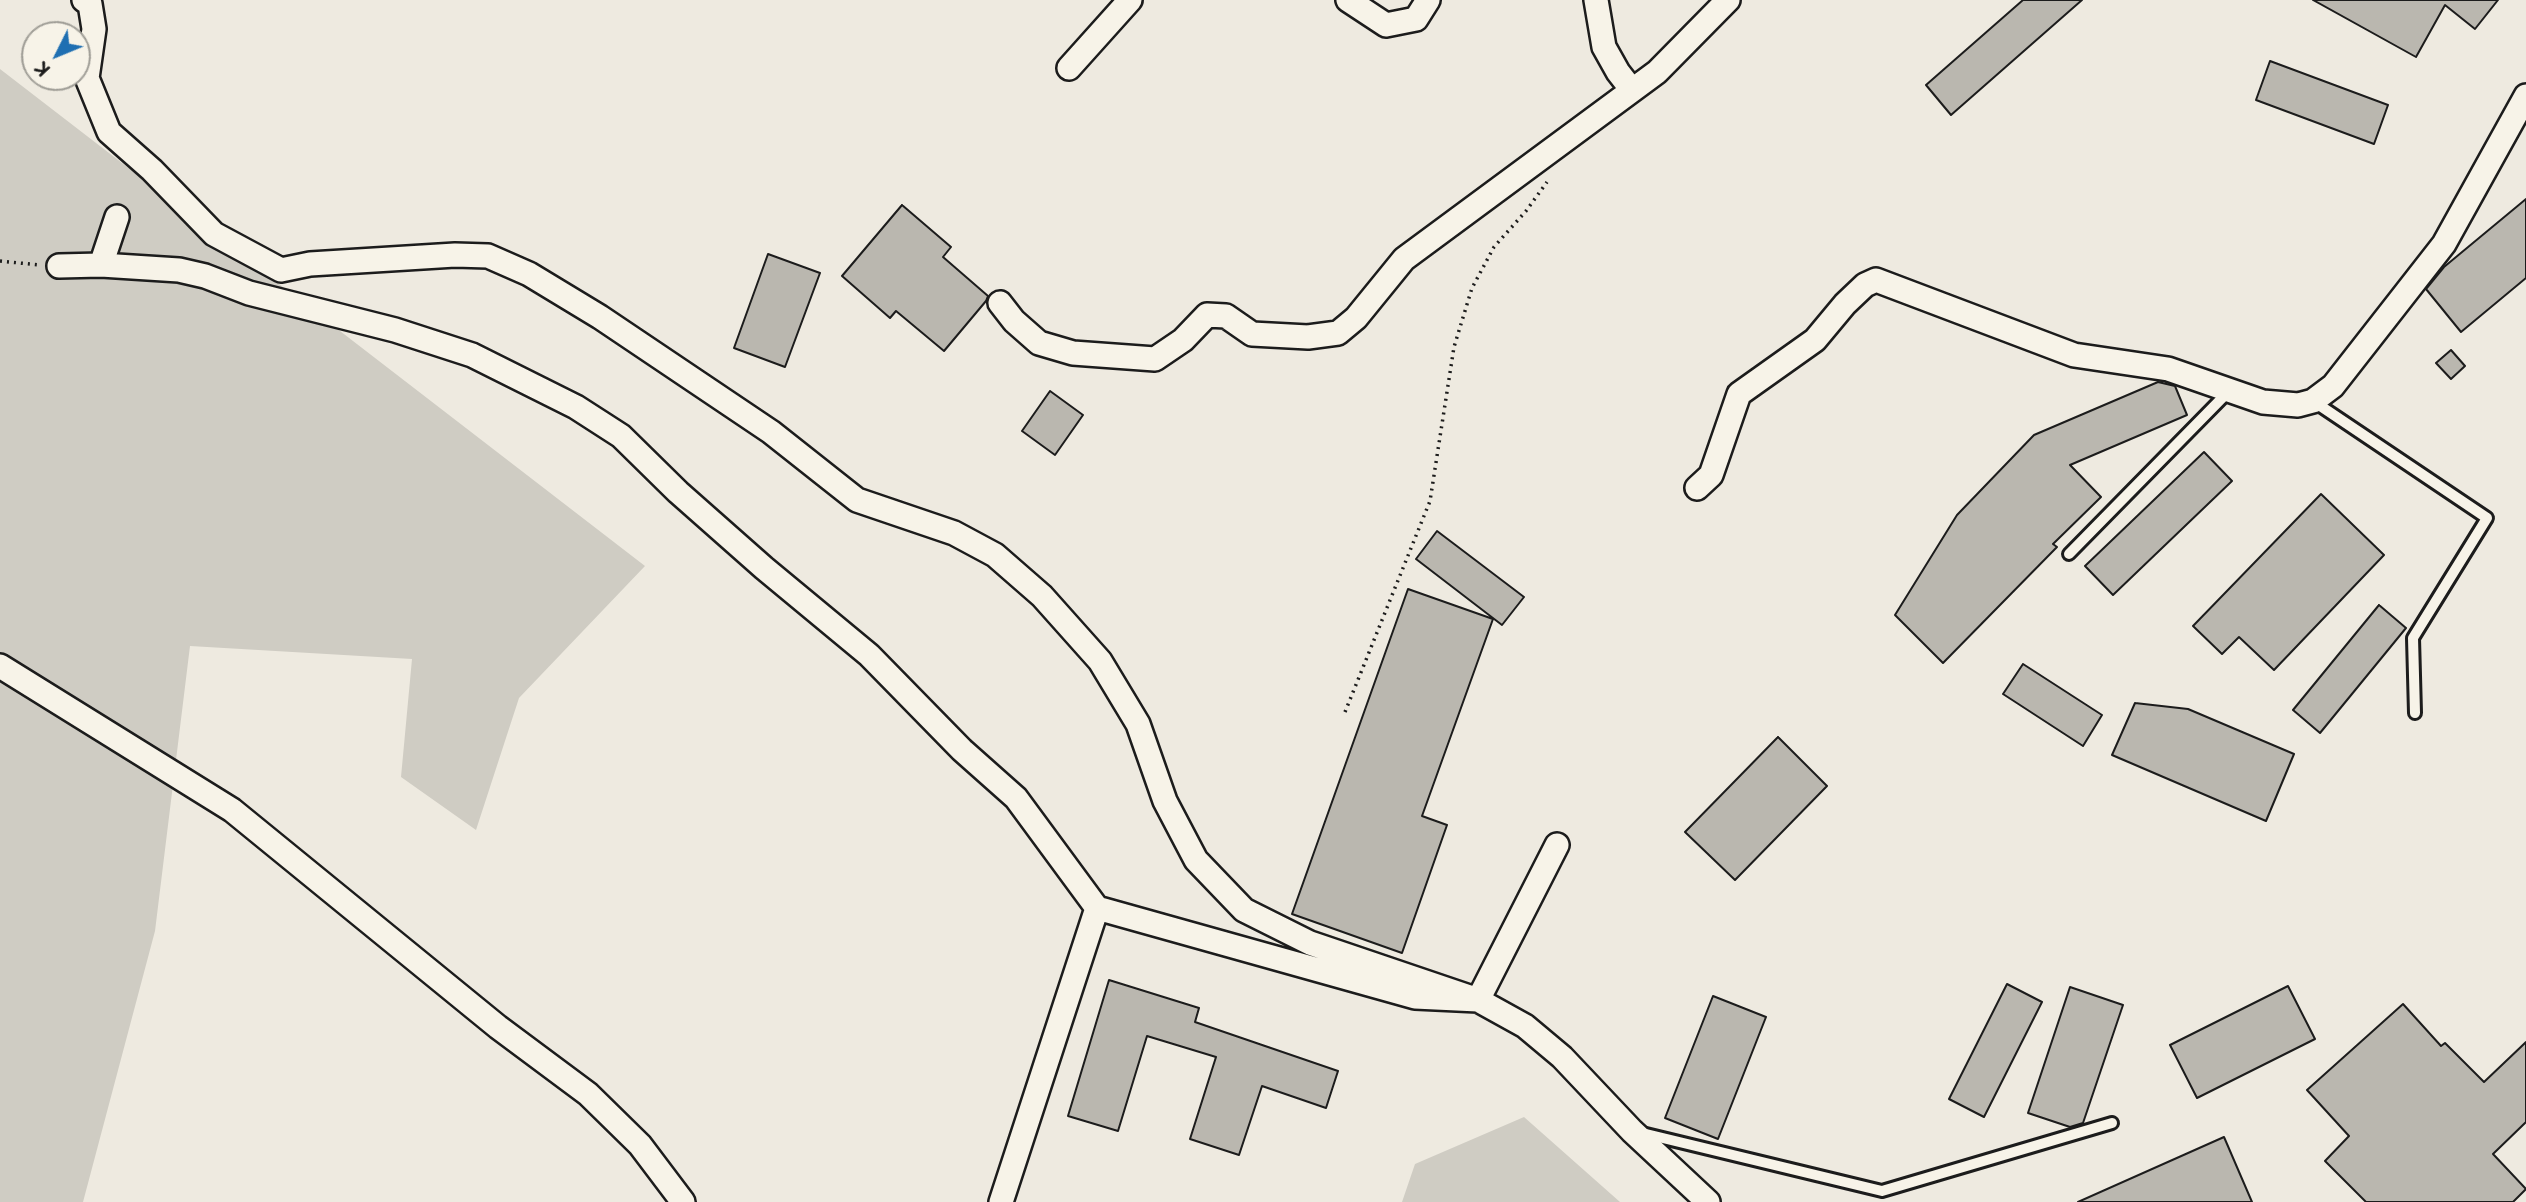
<!DOCTYPE html>
<style>
body{margin:0}
#map{position:relative;width:2526px;height:1202px;overflow:hidden;background:#eeeae0;font-family:Mali,sans-serif}
canvas{display:block}
.north{position:absolute;left:21px;top:21px;width:70px;height:70px;box-sizing:border-box;background:#f7f3e8;border:2px solid #9f9d96;border-radius:50%;rotate:227deg;font-size:19px;font-weight:700;line-height:28px;text-align:center;color:#1c1c1c}
.north::after{content:'';display:block;margin:auto;width:24px;height:32px;background:#1f6fb2;clip-path:polygon(50% 0,100% 100%,50% 72%,0 100%)}
</style>
<div id="map">
<canvas width="2526" height="1202"></canvas>
<div class="north">K</div>
</div>
<script>
const context = document.querySelector('canvas').getContext('2d');
context.lineJoin = 'round';
function fillPath(path, color) { context.fillStyle = color; context.fill(path, 'evenodd'); }
const toPath = rows => new Path2D(rows.map(r => 'M' + r).join(''));
function strokePath(path, color, width, dash) { context.strokeStyle = color; context.lineWidth = width; context.lineCap = dash ? 'butt' : 'round'; context.setLineDash(dash || []); context.stroke(path); }
const green = toPath([
 [0,69,645,566,519,698,476,830,401,777,412,659,190,646,155,931,83,1202,0,1202],
 [1524,1117,1620,1202,1402,1202,1415,1164]
]);
const building = toPath([
 [2023,0,2082,0,1951,115,1926,85,2023,0],
 [2313,0,2498,0,2475,29,2445,5,2416,57,2313,0],
 [2270,61,2388,105,2374,144,2256,100,2270,61],
 [2526,199,2526,278,2461,332,2426,289,2444,267,2526,199],
 [902,205,951,247,943,257,988,296,986,301,944,351,896,311,890,318,842,276,902,205],
 [768,254,820,273,785,367,734,348,768,254],
 [2451,350,2465,366,2451,379,2436,363,2451,350],
 [2158,382,2175,386,2187,415,2070,465,2101,497,2053,544,2057,547,1943,663,1895,615,1957,515,2034,435,2158,382],
 [1050,391,1083,415,1055,455,1022,431,1050,391],
 [2204,452,2232,481,2113,595,2085,566,2204,452],
 [2321,494,2384,555,2274,670,2239,637,2222,654,2193,626,2321,494],
 [1437,531,1524,597,1502,625,1416,559,1437,531],
 [1408,589,1493,619,1422,816,1447,825,1402,953,1292,914,1408,589],
 [2379,605,2406,628,2320,733,2293,710,2379,605],
 [2023,664,2102,715,2083,746,2003,694,2023,664],
 [2135,703,2188,709,2294,754,2266,821,2112,755,2135,703],
 [1778,737,1827,786,1735,880,1685,832,1778,737],
 [1109,980,1199,1008,1195,1022,1338,1071,1326,1108,1262,1086,1239,1155,1190,1139,1216,1057,1147,1036,1118,1131,1068,1116,1109,980],
 [2007,984,2042,1002,1984,1117,1949,1099,2007,984],
 [2288,986,2315,1039,2197,1098,2170,1045,2288,986],
 [2070,987,2123,1005,2083,1123,2070,1127,2028,1113,2070,987],
 [1713,996,1766,1017,1718,1139,1665,1118,1713,996],
 [2403,1004,2441,1046,2445,1043,2484,1082,2526,1042,2526,1122,2493,1154,2526,1189,2513,1202,2366,1202,2325,1161,2349,1136,2307,1090,2403,1004],
 [2224,1137,2252,1202,2078,1202,2224,1137]
]);
const path = toPath([
 [0,261,39,265],
 [1345,712,1430,501,1454,347,1472,288,1494,247,1526,211,1547,182]
]);
const service = toPath([
 [2313,401,2487,518,2413,638,2415,713],
 [2069,554,2230,390],
 [1642,1133,1882,1191,2112,1123]
]);
const minor = toPath([
 [84,0,90,4,94,29,87,78,109,132,152,170,214,234,281,270,310,264,455,255,488,256,529,274,600,317,771,432,857,500,954,533,995,555,1042,596,1100,661,1138,724,1165,801,1196,860,1244,910,1310,943,1478,1000,1525,1026,1562,1057,1632,1131,1708,1202],
 [1348,0,1386,25,1416,19,1428,0],
 [1596,0,1604,47,1618,72,1632,90],
 [1069,68,1130,0],
 [101,265,117,217],
 [59,266,101,265,179,270,205,276,249,293,395,330,472,355,576,407,621,436,678,492,764,568,869,655,962,750,1016,798,1097,908],
 [1000,303,1014,321,1039,343,1073,353,1155,359,1183,340,1207,315,1226,316,1252,334,1308,337,1338,333,1356,318,1404,259,1657,72,1728,0],
 [1697,488,1711,475,1739,394,1815,340,1845,304,1865,285,1876,280,2074,355,2168,369,2263,402,2298,405,2313,401,2333,386,2444,244,2526,96],
 [0,666,232,810,498,1027,588,1094,640,1145,683,1202],
 [1001,1202,1097,908,1415,997,1478,1000,1557,845]
]);
fillPath(green, '#cfccc3');
fillPath(building, '#bab7af');
strokePath(building, '#1c1c1c', 2);
strokePath(service, '#1c1c1c', 16);
strokePath(minor, '#1c1c1c', 28);
strokePath(path, '#1c1c1c', 3.5, [2, 5]);
strokePath(service, '#f7f3e8', 10);
strokePath(minor, '#f7f3e8', 23);
</script>
